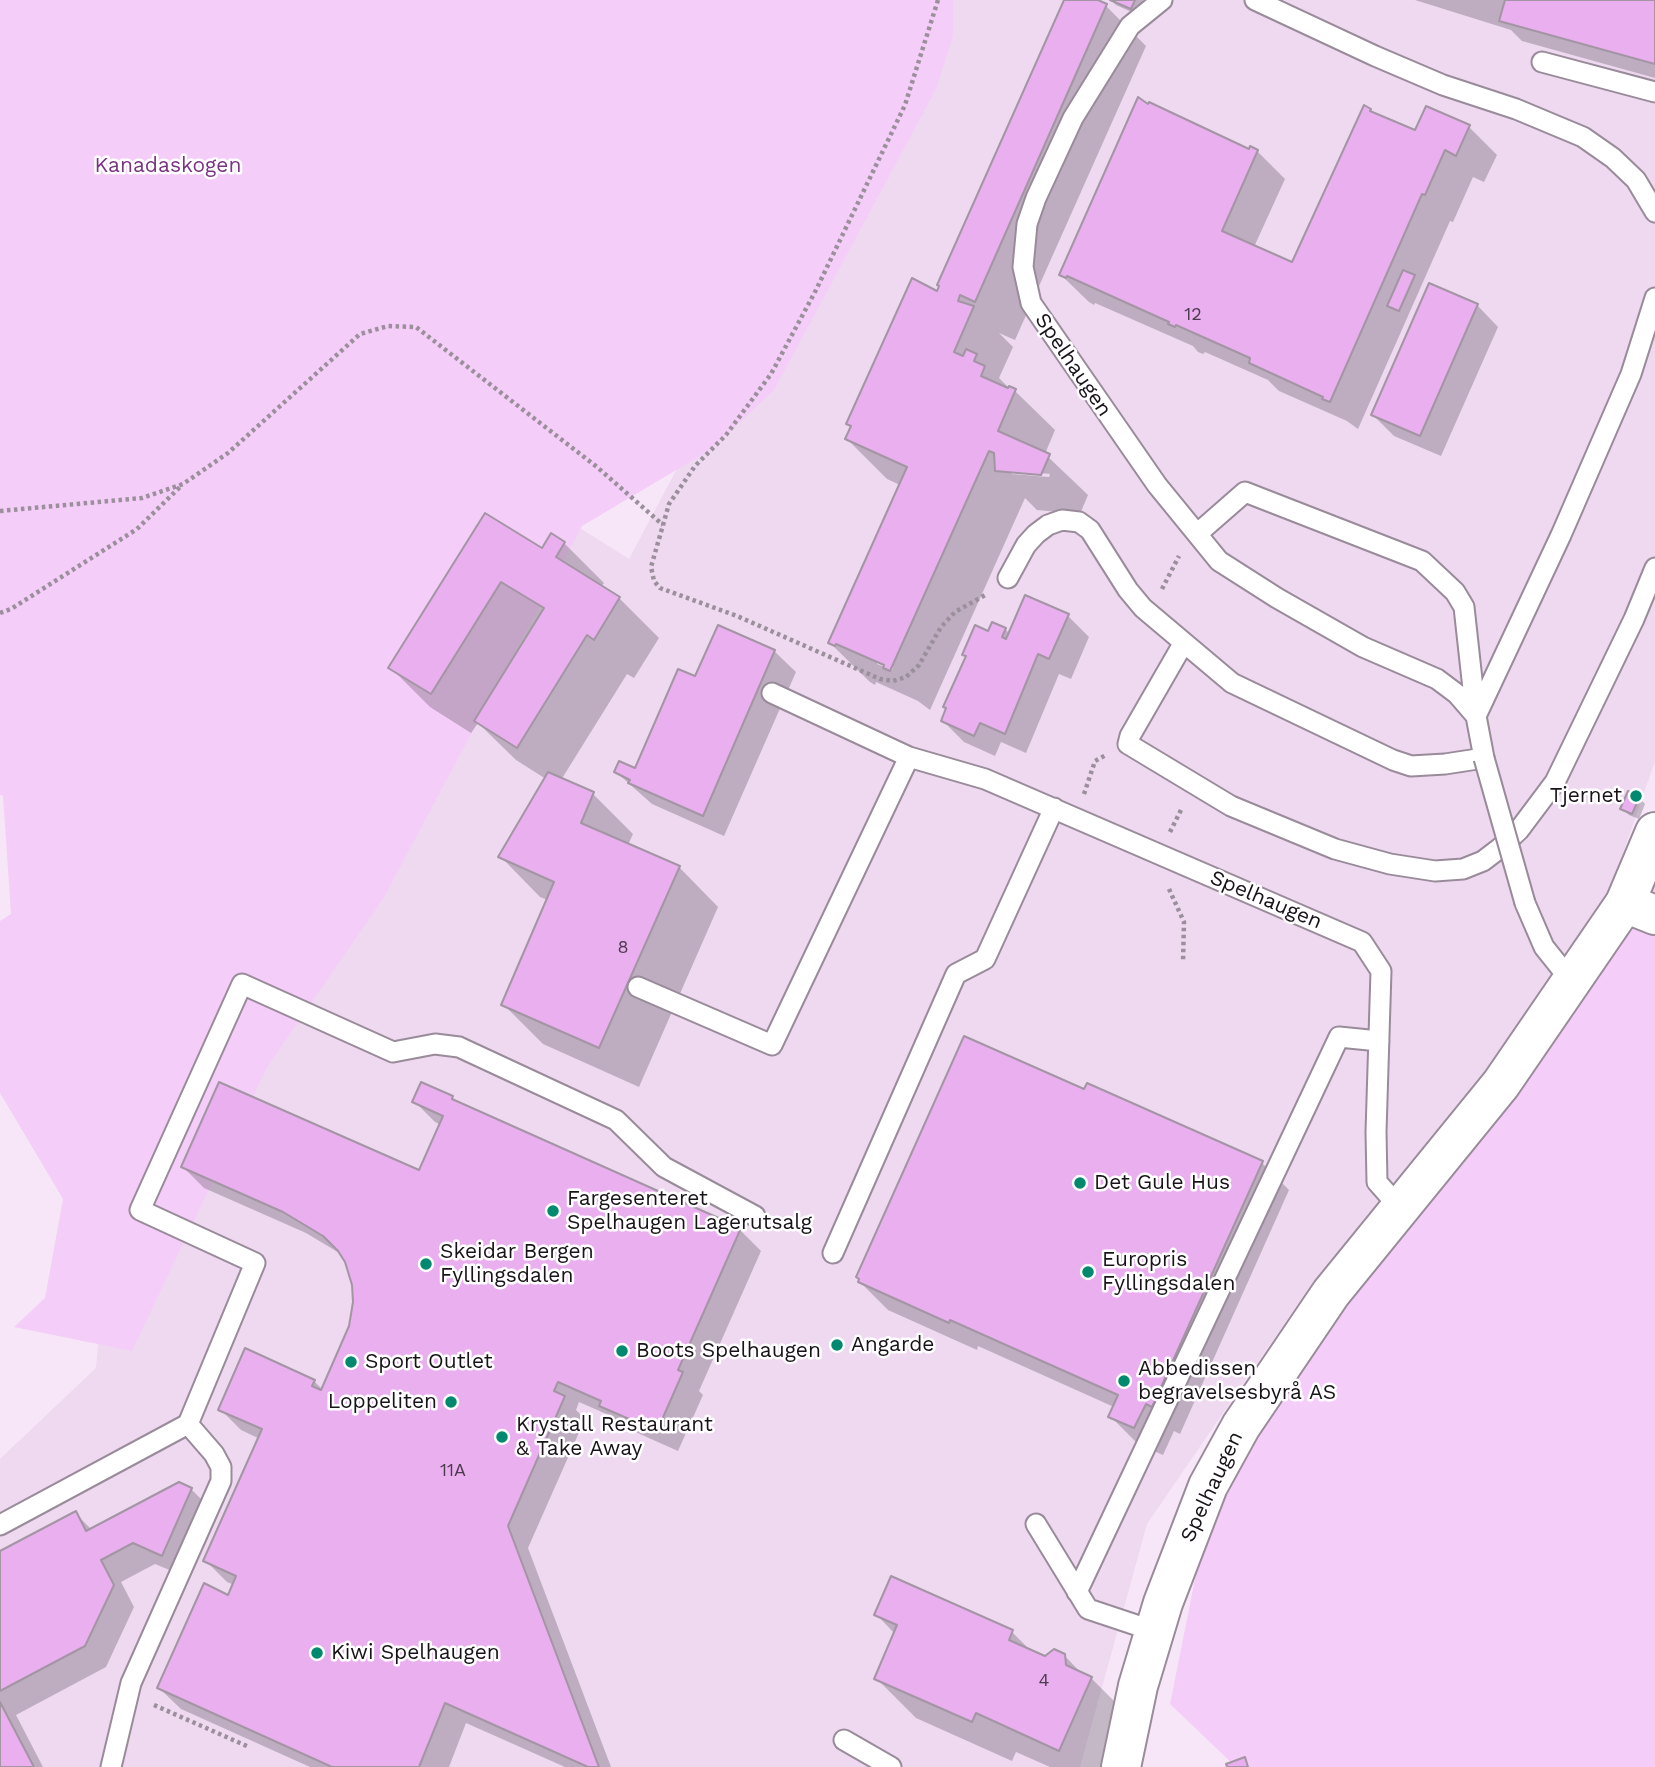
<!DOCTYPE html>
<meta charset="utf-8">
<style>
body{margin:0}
canvas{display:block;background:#f6e6f7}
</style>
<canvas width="1655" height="1767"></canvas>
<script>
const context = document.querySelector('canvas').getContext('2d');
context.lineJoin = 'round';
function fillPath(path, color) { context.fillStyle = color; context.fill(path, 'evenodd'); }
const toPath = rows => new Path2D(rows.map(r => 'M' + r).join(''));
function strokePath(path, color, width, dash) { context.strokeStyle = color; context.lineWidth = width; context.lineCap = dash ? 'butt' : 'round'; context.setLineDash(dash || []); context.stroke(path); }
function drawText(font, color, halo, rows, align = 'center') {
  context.font = font + ' "Work Sans",sans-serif'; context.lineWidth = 5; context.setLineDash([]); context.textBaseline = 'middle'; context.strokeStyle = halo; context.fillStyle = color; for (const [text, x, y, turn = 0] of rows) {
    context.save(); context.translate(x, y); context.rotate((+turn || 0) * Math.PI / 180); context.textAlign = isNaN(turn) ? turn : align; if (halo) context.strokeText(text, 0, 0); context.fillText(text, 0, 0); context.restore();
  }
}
const built = toPath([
 [926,0,1655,0,1655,761,1590,948,1559,979,1312,1283,1147,1524,1080,1767,0,1767,0,1459,96,1368,131,960,453,448,629,559]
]);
const green = toPath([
 [0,0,953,0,953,36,936,89,774,390,710,450,582,526,383,899,267,1067,132,1351,14,1327,45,1298,63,1199,0,1093,0,921,11,914,3,796,0,795],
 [1655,873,1655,1767,1236,1767,1170,1704,1205,1529,1223,1468,1614,952]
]);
const shadow = toPath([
 [1066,0,1093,0,1106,6,1146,46,1015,340,999,333,1013,347,999,378,1009,388,1015,391,1055,430,1045,454,1088,495,1080,514,1037,510,1025,498,930,710,918,701,876,682,875,685,870,682,830,643,900,485,887,479,847,439,852,427,848,424,937,294],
 [1008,470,1050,474,1049,477,1012,474],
 [877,660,893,667,892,670,877,664],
 [1111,0,1142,0,1144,1,1138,15,1116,5],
 [1415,0,1655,0,1655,78,1522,41,1511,30],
 [1149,106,1250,151,1257,151,1285,179,1254,247,1293,264,1370,110,1374,114,1416,133,1469,127,1497,155,1484,182,1473,177,1453,222,1450,221,1358,429,1347,421,1279,391,1268,380,1205,352,1203,354,1198,352,1193,346,1095,303,1094,305,1089,302,1061,275],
 [1477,305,1498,327,1441,456,1394,436,1373,415],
 [485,515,542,550,552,535,564,543,604,583,601,587,619,598,659,638,634,678,627,674,561,780,593,794,633,834,628,845,679,867,718,907,639,1087,543,1044,503,1004,548,900,540,897,501,857,546,779,516,760,478,723,471,733,430,707,390,667],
 [1068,616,1089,637,1071,679,1059,674,1026,753,1001,742,995,756,964,742,943,721,967,657,964,654,989,633,1005,629,1010,634],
 [774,651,796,672,724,836,652,804,616,772,636,770,696,679],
 [1639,797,1645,804,1639,819,1629,815,1622,808],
 [1085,1092,1261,1162,1289,1190,1180,1434,1174,1431,1163,1455,1138,1444,1110,1416,1114,1407,978,1346,977,1350,888,1310,860,1282],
 [452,1098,459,1104,740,1230,761,1251,699,1391,703,1395,678,1451,622,1426,611,1416,579,1402,576,1410,585,1419,528,1548,611,1767,565,1767,466,1723,449,1767,310,1767,181,1709,159,1688,228,1597,234,1585,227,1582,205,1560,260,1439,241,1430,220,1409,314,1381,323,1390,351,1327,355,1302,352,1273,341,1254,306,1233,204,1188,183,1167,420,1172,441,1125,435,1122,414,1101],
 [191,1489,212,1510,184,1576,155,1564,121,1582,134,1607,106,1667,16,1715,43,1767,0,1767,0,1553,75,1513,92,1530],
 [876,1614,1012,1632,1032,1652,1045,1658,1064,1655,1082,1674,1091,1678,1131,1718,1109,1767,1050,1767,1016,1752,1012,1761,916,1718,876,1678,895,1634]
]);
const building = toPath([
 [1064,0,1098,0,1107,4,975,302,960,295,958,301,974,306,954,352,963,356,966,349,977,354,974,361,985,366,981,376,1008,388,1009,386,1016,389,998,431,1050,454,1041,475,995,471,994,453,989,451,890,671,883,668,884,665,836,644,835,646,828,643,907,467,845,439,851,426,846,424,912,278,937,291,939,286,937,285,1064,0],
 [1110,0,1135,0,1131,9,1110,0],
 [1505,0,1655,0,1655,64,1499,21,1505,0],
 [1138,97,1148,104,1149,102,1249,149,1250,146,1258,150,1222,231,1292,262,1364,105,1371,109,1370,111,1415,130,1426,106,1470,125,1456,156,1445,150,1425,195,1422,194,1330,402,1322,399,1323,397,1249,363,1250,358,1176,325,1175,327,1168,324,1169,322,1067,276,1066,278,1059,275,1138,97],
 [1403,270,1415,275,1399,311,1387,306,1403,270],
 [1429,283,1478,304,1420,436,1371,415,1429,283],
 [485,513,542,548,551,533,565,542,556,557,620,597,594,640,587,635,517,748,474,721,544,608,501,582,431,694,388,668,485,513],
 [1025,595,1069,614,1049,659,1038,654,1005,734,980,723,974,736,941,721,946,708,943,707,966,656,962,655,975,625,988,631,992,622,1006,628,1002,637,1006,639,1025,595],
 [718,625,775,650,703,816,628,783,630,780,614,772,619,761,635,768,678,669,695,676,718,625],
 [548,772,594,792,581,823,680,866,599,1048,501,1005,554,882,498,857,548,772],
 [1628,791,1640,796,1632,814,1620,809,1628,791],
 [964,1036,1084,1089,1087,1083,1263,1161,1152,1407,1146,1404,1134,1428,1108,1417,1118,1395,950,1320,949,1323,858,1282,859,1279,856,1277,964,1036],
 [219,1082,419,1170,443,1116,412,1102,421,1082,453,1096,452,1099,741,1228,678,1370,683,1372,657,1431,599,1406,601,1401,558,1382,554,1391,565,1396,508,1526,599,1767,588,1767,445,1703,419,1767,332,1767,157,1688,204,1583,228,1595,236,1576,203,1561,262,1429,218,1410,245,1348,315,1380,312,1386,321,1390,349,1326,353,1302,352,1285,345,1262,338,1251,323,1236,283,1212,181,1167,219,1082],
 [179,1482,192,1488,162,1556,133,1543,101,1560,114,1585,85,1646,0,1691,0,1551,76,1511,86,1531,179,1482],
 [891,1576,1013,1630,1009,1640,1045,1656,1054,1649,1065,1654,1066,1665,1092,1677,1059,1751,976,1713,972,1722,874,1679,897,1625,874,1615,891,1576],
 [0,1702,34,1767,0,1767,0,1702],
 [1245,1757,1248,1767,1227,1767,1226,1764,1245,1757]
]);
const path = toPath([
 [938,0,905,105,816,290,771,374,726,435,695,466,669,504,651,567,654,581,660,588,737,616,880,679,893,681,906,677,919,665,941,627,955,612,987,594],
 [0,511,142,498,183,484,228,453,360,334,388,326,416,327,597,467,663,525],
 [1162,589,1179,556],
 [0,613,11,609,137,529,181,486],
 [1084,794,1095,761,1106,755],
 [1170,832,1182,808],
 [1169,889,1184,922,1183,962],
 [154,1705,249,1747]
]);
const lane = toPath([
 [1162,0,1130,26,1073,118,1036,198,1027,224,1023,267,1031,303,1157,485,1219,561,1277,598,1363,647,1437,679,1457,694,1476,716,1561,535,1631,374,1655,298],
 [1255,0,1375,56,1443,85,1516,109,1583,137,1613,158,1636,180,1655,212],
 [1542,62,1655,92],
 [1008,578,1026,545,1036,534,1048,525,1062,520,1079,522,1090,530,1128,590,1143,608,1232,683,1393,760,1411,766,1445,764,1484,758,1476,716,1464,607,1455,592,1422,561,1245,492,1197,534],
 [1183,644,1130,736,1128,744,1231,806,1335,849,1390,864,1435,871,1463,869,1483,861,1500,848,1519,830,1555,782,1634,619,1655,568],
 [772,693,909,757,985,779,1362,942,1381,971,1376,1132,1377,1182,1400,1208],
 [1525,903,1544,947,1572,982],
 [638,987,772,1045,909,757],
 [833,1253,956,974,985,959,1054,808],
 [1036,1524,1088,1609,1154,1631],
 [0,1525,188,1424,255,1263,140,1210,242,984,393,1052,435,1044,459,1047,616,1120,664,1167,755,1216],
 [1077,1592,1339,1037,1379,1041],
 [844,1740,891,1767],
 [111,1767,131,1683,221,1481,221,1467,214,1454,188,1424]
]);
const street = toPath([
 [1625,903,1655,915]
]);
const secondary = toPath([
 [1121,1767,1138,1686,1163,1603,1208,1486,1241,1426,1331,1293,1501,1084,1625,903,1655,832]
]);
const laneBridge = toPath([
 [1484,758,1525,903]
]);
const markers = [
 [1636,796,7,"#00896f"],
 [1080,1183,7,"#00896f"],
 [553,1211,7,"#00896f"],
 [426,1264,7,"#00896f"],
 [1088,1272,7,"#00896f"],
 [837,1345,7,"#00896f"],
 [622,1351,7,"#00896f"],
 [351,1362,7,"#00896f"],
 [1124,1381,7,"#00896f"],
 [451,1402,7,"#00896f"],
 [502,1437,7,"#00896f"],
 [317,1653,7,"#00896f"]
];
const numberNames = [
 ["12",1193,315],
 ["8",623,948],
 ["11A",453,1471],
 ["4",1044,1681]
];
const parkNames = [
 ["Kanadaskogen",168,166]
];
const streetNames = [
 ["Spelhaugen",1073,365,56],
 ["Spelhaugen",1266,900,23],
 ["Spelhaugen",1212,1487,-65]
];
const poiNames = [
 ["Tjernet",1622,796,"right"],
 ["Det Gule Hus",1094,1183],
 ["Fargesenteret",567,1199],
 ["Spelhaugen Lagerutsalg",567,1223],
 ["Skeidar Bergen",440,1252],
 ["Fyllingsdalen",440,1276],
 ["Europris",1102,1260],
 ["Fyllingsdalen",1102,1284],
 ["Angarde",851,1345],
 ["Boots Spelhaugen",636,1351],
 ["Sport Outlet",365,1362],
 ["Abbedissen",1138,1369],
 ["begravelsesbyrå AS",1138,1393],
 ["Loppeliten",437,1402,"right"],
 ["Krystall Restaurant",516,1425],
 ["& Take Away",516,1449],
 ["Kiwi Spelhaugen",331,1653]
];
fillPath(built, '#eed9f0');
fillPath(green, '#f5cdf9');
fillPath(shadow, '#0003');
fillPath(building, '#e9afef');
strokePath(building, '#a395a4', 2);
strokePath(lane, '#998b9a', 23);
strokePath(street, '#998b9a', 42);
strokePath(secondary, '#998b9a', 42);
strokePath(path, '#9b8f9c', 4.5, [3.5, 3.5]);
strokePath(lane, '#fff', 19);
strokePath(street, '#fff', 38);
strokePath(secondary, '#fff', 38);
strokePath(laneBridge, '#998b9a', 23, []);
strokePath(laneBridge, '#fff', 19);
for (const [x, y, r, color] of markers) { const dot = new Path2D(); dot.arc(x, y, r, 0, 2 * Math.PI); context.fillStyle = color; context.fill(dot); strokePath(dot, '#fff', 2.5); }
drawText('18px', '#4c3a4e', null, numberNames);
drawText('21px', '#783580', '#fff', parkNames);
drawText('21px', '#181319', '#fff', streetNames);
drawText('21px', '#181319', '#fff', poiNames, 'left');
</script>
